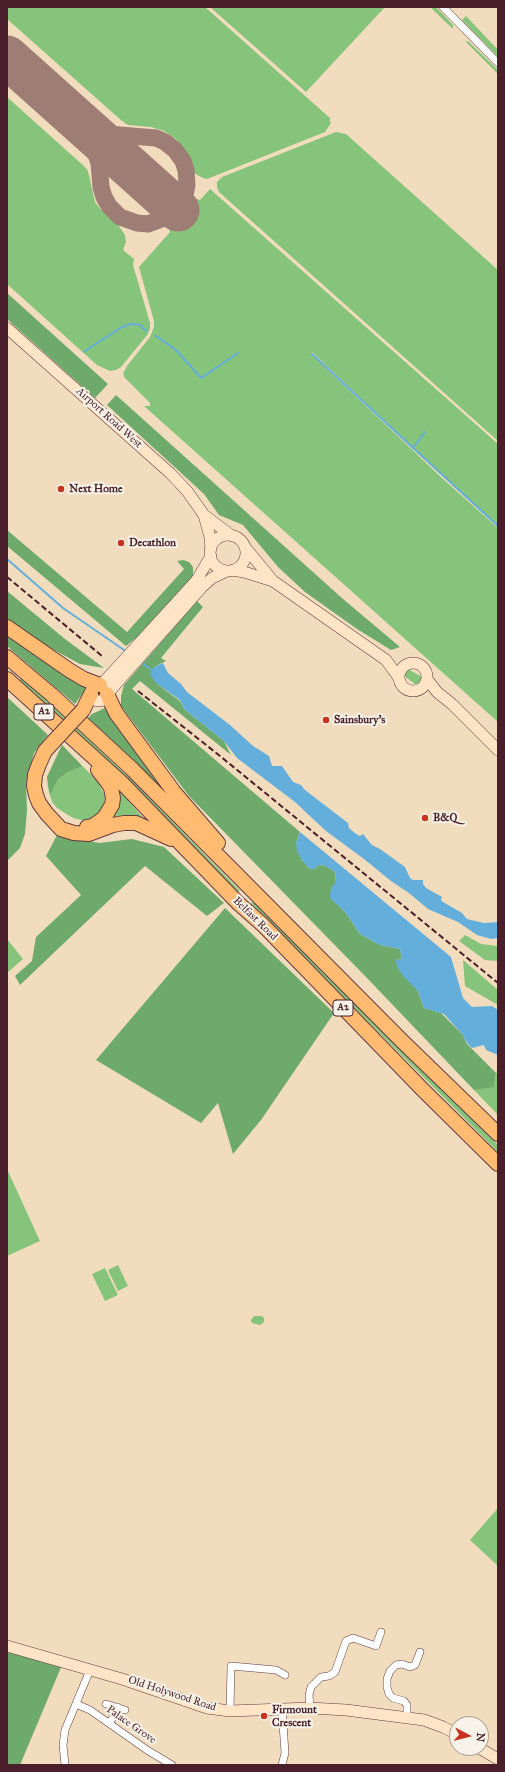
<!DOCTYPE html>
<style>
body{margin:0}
#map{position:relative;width:505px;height:1772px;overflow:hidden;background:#f1dcbd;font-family:"IM FELL Great Primer",serif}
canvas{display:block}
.frame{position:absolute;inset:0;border:8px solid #4a1f2b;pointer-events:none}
.north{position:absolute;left:449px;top:1716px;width:40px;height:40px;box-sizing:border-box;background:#f7f3e8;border:1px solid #b29e9c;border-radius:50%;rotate:97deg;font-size:11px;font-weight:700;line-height:16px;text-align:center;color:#4a1f2b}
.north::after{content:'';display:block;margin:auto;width:14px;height:18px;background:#c8321e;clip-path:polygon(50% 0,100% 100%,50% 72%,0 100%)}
</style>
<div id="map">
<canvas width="505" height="1772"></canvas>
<div class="frame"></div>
<div class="north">N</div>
</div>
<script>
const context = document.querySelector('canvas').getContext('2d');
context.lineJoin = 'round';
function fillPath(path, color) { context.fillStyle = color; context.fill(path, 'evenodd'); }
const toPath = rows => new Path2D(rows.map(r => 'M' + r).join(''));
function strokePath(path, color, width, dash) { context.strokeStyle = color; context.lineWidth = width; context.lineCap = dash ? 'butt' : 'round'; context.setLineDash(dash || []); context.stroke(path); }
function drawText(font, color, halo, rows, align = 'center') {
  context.font = font + ' "IM FELL Great Primer",serif'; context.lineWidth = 4; context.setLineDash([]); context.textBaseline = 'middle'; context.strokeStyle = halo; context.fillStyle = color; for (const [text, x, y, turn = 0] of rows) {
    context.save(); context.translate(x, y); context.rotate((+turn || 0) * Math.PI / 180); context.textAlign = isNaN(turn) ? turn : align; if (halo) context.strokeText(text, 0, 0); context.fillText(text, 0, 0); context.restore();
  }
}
const green = toPath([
 [7,7,205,7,331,119,329,120,331,123,325,132,207,179,203,178,192,172,188,157,176,139,164,131,151,127,128,125,122,121,7,19],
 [210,7,385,7,306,92],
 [430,7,436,7,453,25,453,29],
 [466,16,498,50,498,57,462,20],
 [465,41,469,42,498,70,498,74],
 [7,97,85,167,88,171,95,202,101,210,117,223,125,235,126,242,123,250,134,259,133,265,150,323,150,328,148,334,121,367,116,370,110,371,97,365,7,284],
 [336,132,346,134,498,270,498,441,219,192,217,187,217,182,222,177],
 [210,189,498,444,498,526,445,478,312,352,311,354,442,478,498,528,498,722,144,406,150,406,150,403,125,378,123,374,127,366,150,337,154,327,154,321,139,267,170,232,169,230,197,199,200,200],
 [408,669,422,677,420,683,415,684,404,676],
 [20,679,23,679,45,698,135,783,240,891,238,892,171,825,20,682],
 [62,745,98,782,105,796,104,805,97,817,86,821,73,818,57,808,52,802,48,788,47,777],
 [115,785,130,803,145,820,110,820],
 [255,902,498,1145,498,1152,255,908,251,903],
 [465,935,481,944,498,946,498,961,485,960,459,941],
 [7,939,23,959,7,973],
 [463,960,498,990,498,1005,465,986],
 [498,1064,498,1115,474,1090,494,1086],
 [7,1169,40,1241,7,1256],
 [118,1265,128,1286,118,1291,108,1270],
 [105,1268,118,1295,105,1301,92,1274],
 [254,1316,262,1316,264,1318,264,1322,260,1325,252,1323,251,1320],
 [498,1508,498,1566,470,1540]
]);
const forest = toPath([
 [7,293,108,384,95,398,7,319],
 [116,395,343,599,400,647,391,650,357,629,305,592,278,567,243,525,219,515,204,494,107,405],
 [7,530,127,632,184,569,177,561,183,560,189,562,193,567,193,577,136,638,126,646,7,546],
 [7,591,65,639,104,668,80,664,43,644,7,618],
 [197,601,203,607,161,658,166,661,154,667,156,683,180,701,184,709,224,741,231,755,140,681,132,689,300,832,296,843,302,860,310,869,314,869,319,865,326,866,335,872,336,882,331,898,346,913,360,934,380,945,400,949,402,959,396,960,418,991,424,1008,441,1013,463,1035,466,1043,496,1073,494,1087,474,1090,367,978,189,796,121,706,121,696,124,685],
 [7,631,83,685,86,689,75,704,7,646],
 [7,697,48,735,34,753,26,784,27,810,25,834,20,848,7,861],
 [107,707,167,794,88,718,92,714],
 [62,745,82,766,68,772,58,779,50,795,47,777],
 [57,835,99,843,132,839,164,847,224,903,207,916,145,866,20,985,15,976,32,961,36,937,81,895,46,856],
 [225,908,334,1013,261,1120,233,1154,218,1103,201,1123,96,1060],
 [7,1652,62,1665,20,1765,7,1765]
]);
const water = toPath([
 [163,663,168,673,181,684,187,692,230,725,253,746,269,756,272,766,282,766,293,782,301,785,305,790,348,823,349,828,353,833,360,836,363,834,372,845,380,849,405,867,410,878,413,880,423,880,423,884,426,888,442,897,441,900,443,902,462,913,467,919,484,923,498,922,498,938,491,939,477,935,458,922,428,909,409,893,391,881,364,859,326,831,295,802,237,758,224,741,184,709,180,700,156,683,150,674,154,667],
 [300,832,451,957,463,998,472,1007,492,1006,498,1010,498,1055,486,1050,484,1045,472,1048,466,1042,463,1035,444,1014,424,1008,418,991,404,977,397,967,396,960,402,959,400,949,380,945,360,934,346,913,330,898,331,888,336,882,335,872,326,866,319,865,314,869,310,869,302,860,297,851,296,843]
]);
const stream = toPath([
 [156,336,176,350,201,378,238,353],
 [85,351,122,327,132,324,140,325,146,331],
 [312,354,413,448,425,432],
 [413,448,498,526],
 [7,559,63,608,127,652],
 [140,661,154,672],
 [347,828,356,835]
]);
const taxiway = toPath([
 [84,126,108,134,156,138,165,142,175,150,183,161,186,170,187,185,185,195,176,209,167,217,148,224,137,223,120,217,109,206,104,197,101,187,99,163,91,140,84,126]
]);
const runway = toPath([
 [7,57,178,210]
]);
const street = toPath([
 [443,7,498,63],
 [76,1704,90,1710,147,1750,172,1765],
 [106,1704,125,1710],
 [310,1708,309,1695,311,1687,321,1677,329,1676,335,1672,346,1641,353,1638,376,1646,381,1632],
 [230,1711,231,1666,276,1670,285,1675],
 [407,1717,407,1705,404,1701,393,1698,389,1694,387,1687,387,1679,390,1671,396,1665,402,1664,410,1667,415,1665,420,1652],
 [109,1723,115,1715,117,1707],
 [65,1765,63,1745,65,1730,90,1670],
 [282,1765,285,1753,282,1709]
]);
const secondary = toPath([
 [7,328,170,473,187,491,204,515,232,536],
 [204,515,210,537,211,549],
 '210 553a18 18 0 1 1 36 0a18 18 0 1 1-36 0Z',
 [245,547,273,581,386,660,399,678],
 [233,570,244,572,273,581],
 '399 677a14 14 0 1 1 28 0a14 14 0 1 1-28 0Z',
 [427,679,437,692,452,704,498,750],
 '91 693a8 8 0 1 1 16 0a8 8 0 1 1-16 0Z',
 [101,685,196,581,211,556],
 [108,693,202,587,212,578,227,571],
 [7,1646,122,1679,207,1708,230,1711,310,1708,346,1710,424,1720,443,1727,457,1734],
 [479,1748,498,1759]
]);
const highway = toPath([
 [7,627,69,670,84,679,100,685],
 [7,657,52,695,132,769,401,1040,498,1134],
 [7,679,123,784,238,903,263,925,423,1090,498,1164],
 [107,694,116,713,174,792,218,843],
 [83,710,91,694],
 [55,740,45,751,39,764,35,775,34,786,36,795,39,803,47,814,61,829,74,833,89,834,113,825,124,823,136,823,171,839],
 [87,827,93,826,104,818,112,805,113,798,111,788,108,783,98,770]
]);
const rail = toPath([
 [7,577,102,656],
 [138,691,220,756,498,983]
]);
const highwayBridge = toPath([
 [55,740,83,710]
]);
const markers = [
 [61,489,4,"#c8321e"],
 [121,543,4,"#c8321e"],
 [326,720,4,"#c8321e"],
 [425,818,4,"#c8321e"],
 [264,1716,4,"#c8321e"]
];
const shields = [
 [44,712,20],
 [343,1008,20]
];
const shieldNames = [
 ["A2",44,712],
 ["A2",343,1008]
];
const streetNames = [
 ["Airport Road West",109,418,42],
 ["Belfast Road",255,919,44],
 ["Old Holywood Road",172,1694,18],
 ["Palace Grove",131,1725,35]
];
const poiNames = [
 ["Next Home",69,489],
 ["Decathlon",129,543],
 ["Sainsbury's",334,720],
 ["B&Q",433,818],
 ["Firmount",272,1710],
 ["Crescent",272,1723]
];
fillPath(green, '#87c47b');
fillPath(forest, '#6daa6b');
fillPath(water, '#64aedc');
strokePath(stream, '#64aedc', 2);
strokePath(taxiway, '#9e7e74', 17);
strokePath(runway, '#9e7e74', 43);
strokePath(street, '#633b41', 8);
strokePath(secondary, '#633b41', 12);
strokePath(highway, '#633b41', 16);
strokePath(street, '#fff', 7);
strokePath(secondary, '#ffe4c6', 11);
strokePath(highway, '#ffbb71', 14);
strokePath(rail, '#4a1f2b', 2, [6, 3]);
strokePath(highwayBridge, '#633b41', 16, []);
strokePath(highwayBridge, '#ffbb71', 14);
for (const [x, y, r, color] of markers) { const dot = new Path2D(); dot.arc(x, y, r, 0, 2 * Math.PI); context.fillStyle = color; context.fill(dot); strokePath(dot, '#f7f3e8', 1.5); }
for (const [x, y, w] of shields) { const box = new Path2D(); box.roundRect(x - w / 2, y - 8, w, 16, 3); context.fillStyle = '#f7f3e8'; context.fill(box); strokePath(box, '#4a1f2b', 1); }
drawText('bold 10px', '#4a1f2b', null, shieldNames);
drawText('11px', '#4a1f2b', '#f7f3e8', streetNames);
drawText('bold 11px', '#4a1f2b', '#f7f3e8', poiNames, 'left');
</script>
